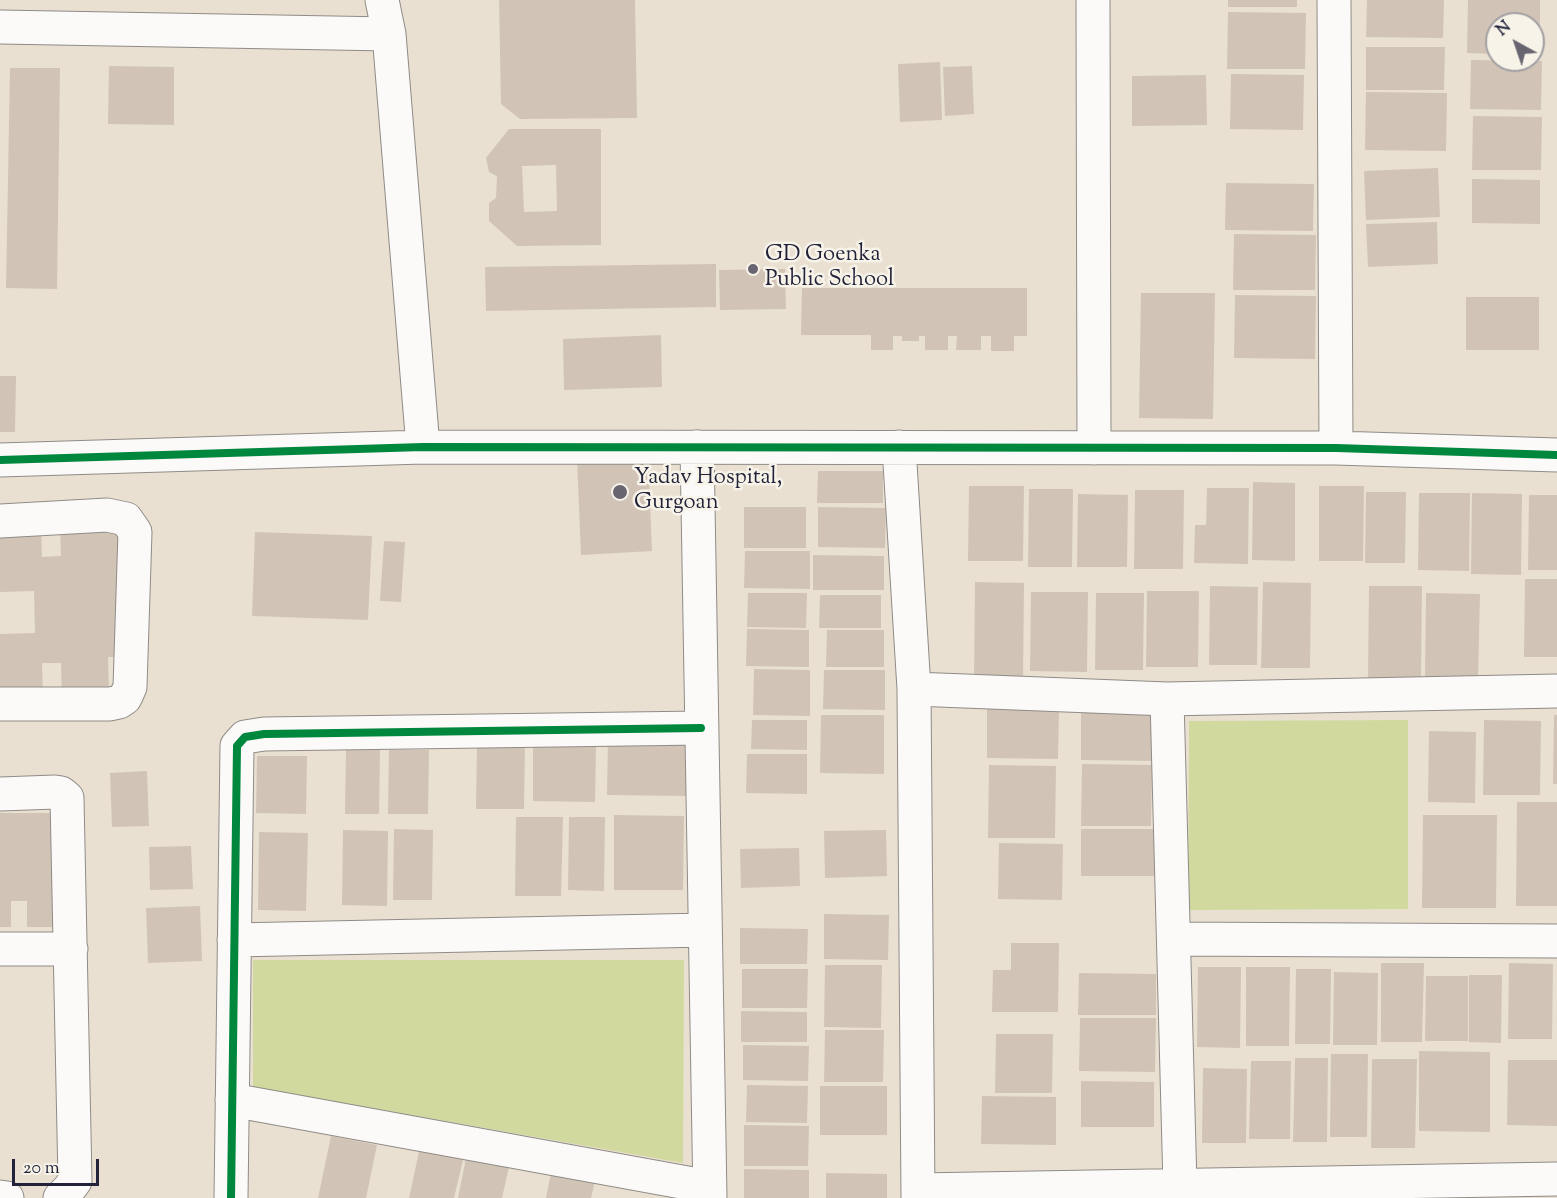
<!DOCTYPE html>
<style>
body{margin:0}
#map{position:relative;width:1557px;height:1198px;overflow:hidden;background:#e9e0d2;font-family:"Sorts Mill Goudy",serif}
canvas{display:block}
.north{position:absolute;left:1485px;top:12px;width:60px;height:60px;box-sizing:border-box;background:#f7f3e8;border:2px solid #a29fa3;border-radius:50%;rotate:320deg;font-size:16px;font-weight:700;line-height:24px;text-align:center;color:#22223b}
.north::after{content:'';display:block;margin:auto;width:21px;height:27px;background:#686470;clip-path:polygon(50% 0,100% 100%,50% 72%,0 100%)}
.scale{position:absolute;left:12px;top:1159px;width:87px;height:27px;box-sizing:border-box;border:3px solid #22223b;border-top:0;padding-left:8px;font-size:18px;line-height:21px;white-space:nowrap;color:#22223b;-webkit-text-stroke:4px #f7f3e8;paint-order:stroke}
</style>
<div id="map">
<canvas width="1557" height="1198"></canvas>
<div class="north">N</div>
<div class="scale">20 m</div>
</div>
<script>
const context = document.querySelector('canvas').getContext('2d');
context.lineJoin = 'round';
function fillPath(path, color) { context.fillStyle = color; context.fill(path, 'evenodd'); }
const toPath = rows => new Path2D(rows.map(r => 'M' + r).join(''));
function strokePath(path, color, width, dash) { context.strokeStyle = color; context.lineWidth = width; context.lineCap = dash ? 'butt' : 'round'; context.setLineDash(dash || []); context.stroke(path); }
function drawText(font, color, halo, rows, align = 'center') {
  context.font = font + ' "Sorts Mill Goudy",serif'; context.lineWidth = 5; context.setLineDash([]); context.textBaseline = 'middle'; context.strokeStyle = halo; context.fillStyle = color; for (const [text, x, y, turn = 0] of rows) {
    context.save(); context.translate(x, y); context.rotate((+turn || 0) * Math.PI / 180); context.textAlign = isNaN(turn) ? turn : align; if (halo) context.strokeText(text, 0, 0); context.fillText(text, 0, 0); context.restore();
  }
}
const green = toPath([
 [1408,720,1408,909,1188,910,1189,721],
 [253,960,684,960,683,1163,253,1087]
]);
const building = toPath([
 [499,0,635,0,637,118,520,119,501,104],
 [1228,0,1297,0,1297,7,1228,7],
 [1367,0,1444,0,1443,38,1366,37],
 [1468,0,1540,0,1540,54,1533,54,1533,24,1497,24,1497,54,1467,53],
 [1228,12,1306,13,1305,69,1227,69],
 [1366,47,1445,47,1444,90,1366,90],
 [1471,60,1542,61,1541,110,1470,109],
 [940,62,942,120,900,122,898,64],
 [109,66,174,67,174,125,108,124],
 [972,66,974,114,945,116,943,67],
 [10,68,60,68,57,289,6,288],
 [1231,74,1304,75,1303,130,1230,129],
 [1206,75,1207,125,1132,126,1132,76],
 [1366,92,1447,93,1446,151,1365,150],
 [1473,116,1542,117,1541,170,1472,170],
 [509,129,601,129,601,245,517,246,489,221,489,203,496,198,497,176,489,172,486,158],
 [556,165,557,211,524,212,522,166],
 [1438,168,1440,217,1366,220,1364,171],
 [1472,179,1540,180,1540,224,1472,223],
 [1226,183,1314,184,1313,231,1225,230],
 [1437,222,1438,264,1368,267,1366,224],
 [1234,234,1316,235,1315,290,1233,290],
 [716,264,716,307,486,311,485,267],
 [785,269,786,309,720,310,719,270],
 [802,288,1027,288,1027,336,1014,336,1014,351,991,351,991,336,981,336,981,350,956,350,957,336,948,336,948,350,925,350,925,336,919,336,919,341,902,341,902,336,893,336,893,350,871,350,871,335,801,335],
 [1141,293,1215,293,1213,419,1139,418],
 [1235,295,1316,296,1315,359,1234,358],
 [1466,297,1539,297,1539,350,1466,350],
 [661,335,662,387,564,390,563,339],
 [0,376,16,376,15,432,0,432],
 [648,455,652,551,581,555,577,459],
 [818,471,883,471,883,503,817,503],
 [1253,482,1295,483,1295,561,1252,560],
 [969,486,1024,486,1023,561,968,561],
 [1319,486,1364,486,1363,561,1319,561],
 [1207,488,1249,488,1248,564,1194,563,1195,525,1206,525],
 [1029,489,1073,489,1072,567,1028,567],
 [1135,490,1184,490,1183,569,1134,569],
 [1366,492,1406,492,1405,563,1365,563],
 [1419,493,1470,493,1469,571,1418,570],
 [1472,493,1522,494,1521,575,1471,574],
 [1078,494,1128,495,1127,567,1077,567],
 [1529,495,1557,495,1557,570,1528,570],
 [744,507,806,507,806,548,744,548],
 [818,507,886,508,885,548,818,547],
 [124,523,128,657,108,657,109,693,62,695,61,663,42,663,43,695,0,697,0,634,35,633,34,591,0,592,0,527,41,526,42,557,61,556,60,525],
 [255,532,372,536,368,620,252,616],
 [384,541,405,542,401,602,380,601],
 [745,551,810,551,810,589,744,588],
 [813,555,884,556,884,590,813,590],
 [1525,579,1557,579,1557,657,1524,657],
 [975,582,1024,583,1023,680,974,680],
 [1263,582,1311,583,1310,668,1261,668],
 [1210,586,1258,587,1257,665,1209,665],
 [1369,586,1422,586,1421,678,1368,678],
 [1147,591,1199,591,1198,667,1146,667],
 [1031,592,1088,592,1087,672,1030,671],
 [748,593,807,593,806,628,747,627],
 [1096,593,1144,593,1143,670,1095,670],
 [1426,593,1480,594,1478,680,1425,679],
 [820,595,881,595,881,628,819,628],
 [747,629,809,630,809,667,746,666],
 [827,630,884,630,884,667,826,667],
 [754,669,810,670,810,716,753,715],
 [824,670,885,670,885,710,823,709],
 [987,709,1059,710,1058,759,987,758],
 [1081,709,1156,709,1155,761,1081,760],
 [821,715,884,715,884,774,820,773],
 [1554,715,1557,715,1557,784,1553,784],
 [752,720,807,720,807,750,751,749],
 [1484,720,1541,721,1540,795,1483,795],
 [1429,731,1476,732,1475,803,1428,802],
 [608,736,687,737,686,796,607,795],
 [477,742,525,743,524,809,476,809],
 [533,743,596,743,595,802,533,801],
 [346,749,380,749,379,814,345,814],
 [389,750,429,750,428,814,388,814],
 [747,754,807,754,807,794,746,793],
 [257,756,307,756,306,814,256,813],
 [1082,764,1152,765,1151,826,1081,826],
 [989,765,1056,766,1055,838,988,838],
 [147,771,149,826,112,827,110,773],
 [1517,802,1557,802,1557,906,1516,906],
 [0,813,67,813,67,927,27,927,27,901,11,901,11,927,0,927],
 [614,815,684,816,683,890,614,890],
 [1423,815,1497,815,1496,908,1422,908],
 [516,817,563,817,561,896,515,896],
 [569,817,605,817,604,891,568,890],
 [394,829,433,830,432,900,393,900],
 [1081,829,1158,829,1158,876,1081,876],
 [343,830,388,831,387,906,342,905],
 [886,830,887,876,825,878,824,831],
 [259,832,308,833,306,911,258,910],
 [999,843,1063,844,1062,900,998,899],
 [191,846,193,889,150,890,149,847],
 [799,848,800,886,741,888,740,849],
 [200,906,202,961,148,963,146,908],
 [824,914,889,915,888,960,824,959],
 [740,928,808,929,807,964,740,964],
 [1011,943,1059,943,1058,1012,992,1012,993,970,1011,970],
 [1381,963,1424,963,1422,1042,1381,1042],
 [1509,963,1553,964,1552,1039,1508,1039],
 [825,965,882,965,881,1028,824,1027],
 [1198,967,1241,967,1240,1048,1197,1047],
 [1246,967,1290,967,1289,1046,1246,1046],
 [742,969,808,969,807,1008,742,1008],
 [1296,969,1331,969,1330,1044,1295,1044],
 [1334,972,1378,973,1377,1045,1333,1045],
 [1079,973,1156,974,1156,1015,1078,1015],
 [1469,975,1502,975,1501,1043,1469,1042],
 [1426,976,1468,976,1468,1041,1425,1041],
 [741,1011,807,1012,807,1042,741,1042],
 [1080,1018,1156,1018,1155,1072,1079,1071],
 [825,1030,884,1030,883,1082,824,1082],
 [996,1034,1053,1034,1052,1093,995,1093],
 [743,1045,809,1046,808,1081,743,1080],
 [1419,1051,1490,1052,1490,1132,1419,1131],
 [1331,1054,1368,1054,1367,1137,1330,1137],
 [1295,1058,1328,1058,1327,1142,1293,1142],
 [1372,1059,1417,1059,1415,1148,1371,1148],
 [1508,1060,1557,1060,1557,1126,1507,1125],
 [1251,1061,1291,1061,1290,1139,1249,1139],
 [1203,1068,1247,1069,1246,1143,1202,1143],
 [1081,1081,1154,1082,1154,1127,1081,1127],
 [747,1085,808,1086,807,1123,746,1122],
 [820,1086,887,1086,887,1135,820,1135],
 [982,1096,1056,1097,1056,1145,981,1144],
 [744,1125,809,1126,808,1166,744,1166],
 [331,1136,377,1145,366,1198,318,1198],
 [420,1147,464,1156,454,1198,409,1198],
 [466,1158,509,1167,502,1198,458,1198],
 [744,1169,809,1170,809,1198,744,1198],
 [551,1173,595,1181,591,1198,546,1198],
 [826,1173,887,1174,887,1198,826,1198]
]);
const street = toPath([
 [382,0,389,34,423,447],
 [1093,0,1094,448],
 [1334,0,1336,448],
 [0,27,389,34],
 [697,447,710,1198],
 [899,447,914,689,918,1198],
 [0,460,423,447,1336,448,1557,455],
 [0,521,107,515,126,519,135,532,130,687,125,698,119,702,110,704,0,704],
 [914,689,1167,699,1557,691],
 [1167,699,1180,1186],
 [0,794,55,792,61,793,67,798,75,1181,69,1189,60,1198],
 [1174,939,1557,941],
 [234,940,705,930],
 [0,949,71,949],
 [232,1100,709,1187],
 [918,1190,1557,1179],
 [0,1197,7,1198],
 [231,1198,237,746,245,737,264,734,701,728]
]);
const cycleway = toPath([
 [0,460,423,447,1336,448,1557,455],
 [231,1198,237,746,245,737,264,734,701,728]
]);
const markers = [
 [753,269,6,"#686470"],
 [620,492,8,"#686470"]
];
const poiNames = [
 ["GD Goenka",765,256],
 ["Public School",765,281],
 ["Yadav Hospital,",634,479],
 ["Gurgoan",634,504]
];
fillPath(green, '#d2d99f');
fillPath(building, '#d1c4b6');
strokePath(street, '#8f8b87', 35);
strokePath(street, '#fcfaf8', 33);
strokePath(cycleway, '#00873e', 8);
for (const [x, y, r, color] of markers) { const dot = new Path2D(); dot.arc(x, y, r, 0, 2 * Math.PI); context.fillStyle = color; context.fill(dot); strokePath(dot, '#f7f3e8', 2); }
drawText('22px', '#22223b', '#f7f3e8', poiNames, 'left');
</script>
